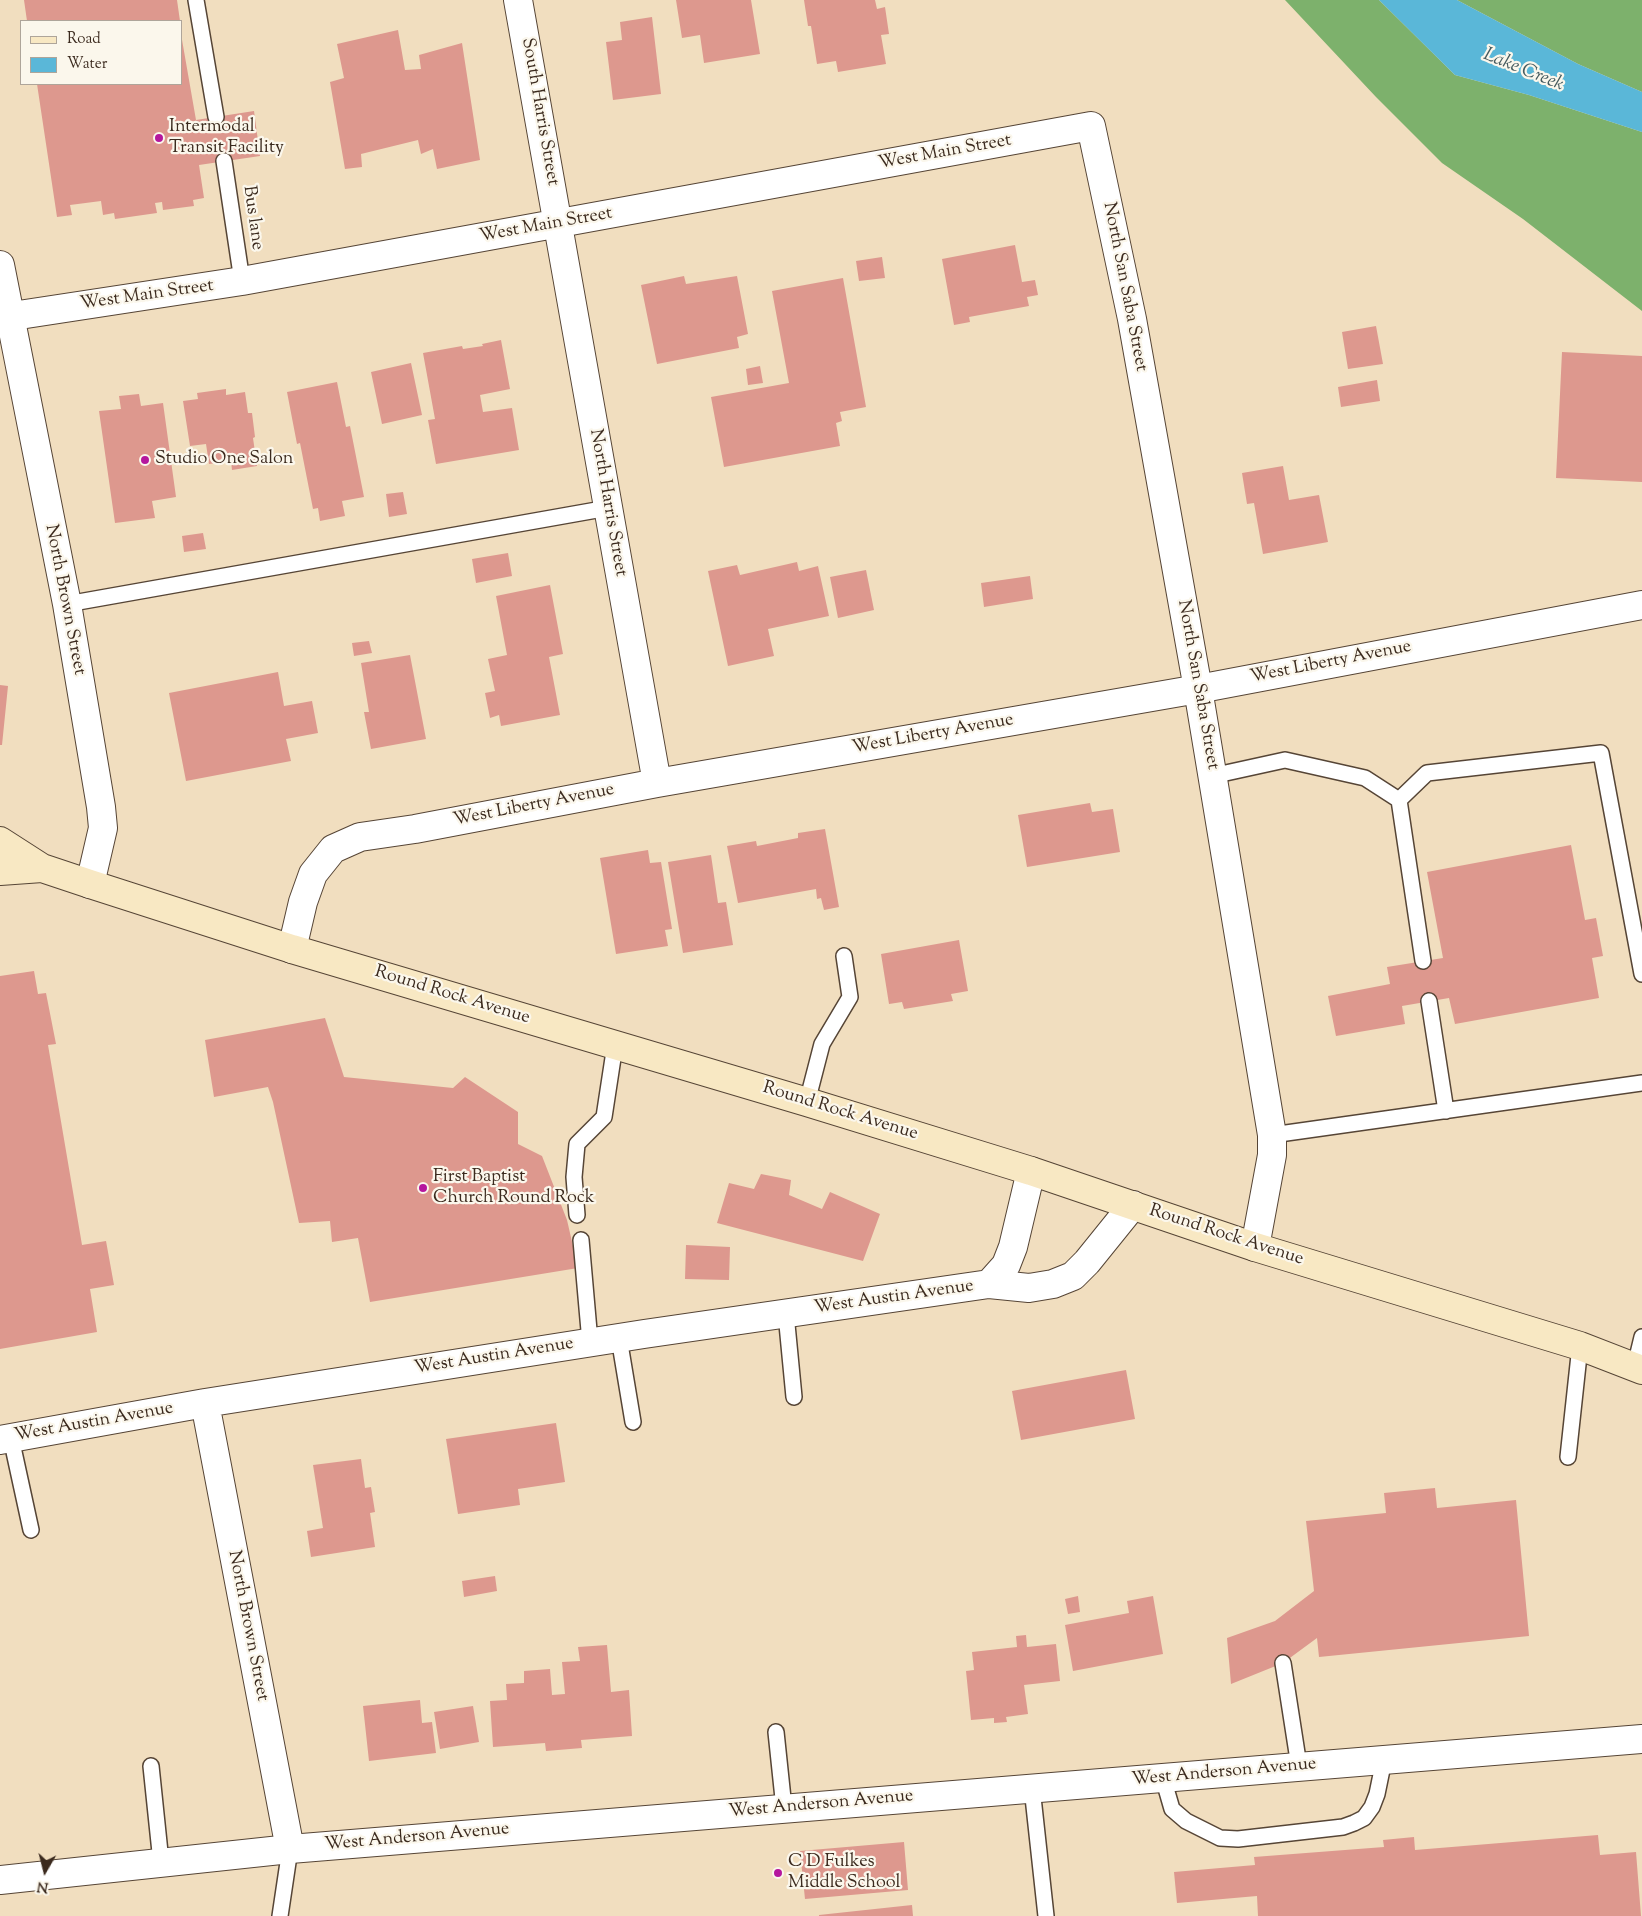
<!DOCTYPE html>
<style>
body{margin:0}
#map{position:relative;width:1642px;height:1916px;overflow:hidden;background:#f1debf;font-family:"Sorts Mill Goudy",serif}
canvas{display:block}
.legend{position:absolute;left:20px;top:20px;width:162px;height:65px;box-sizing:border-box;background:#fbf7ec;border:1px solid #aea59a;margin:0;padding:6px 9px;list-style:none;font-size:15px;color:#3b2a1e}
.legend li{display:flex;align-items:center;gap:10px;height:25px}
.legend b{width:25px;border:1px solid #aea59a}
.north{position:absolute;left:20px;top:1846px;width:50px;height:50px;-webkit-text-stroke:4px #fbf7ec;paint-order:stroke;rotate:188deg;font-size:14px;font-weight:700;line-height:20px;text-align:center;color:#3b2a1e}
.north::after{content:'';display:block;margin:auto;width:18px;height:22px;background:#3b2a1e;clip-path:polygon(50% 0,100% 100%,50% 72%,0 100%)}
</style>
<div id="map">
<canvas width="1642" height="1916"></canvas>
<ul class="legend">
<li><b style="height:6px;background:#f8e8c3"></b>Road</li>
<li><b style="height:14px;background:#5ab7d8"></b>Water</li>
</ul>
<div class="north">N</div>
</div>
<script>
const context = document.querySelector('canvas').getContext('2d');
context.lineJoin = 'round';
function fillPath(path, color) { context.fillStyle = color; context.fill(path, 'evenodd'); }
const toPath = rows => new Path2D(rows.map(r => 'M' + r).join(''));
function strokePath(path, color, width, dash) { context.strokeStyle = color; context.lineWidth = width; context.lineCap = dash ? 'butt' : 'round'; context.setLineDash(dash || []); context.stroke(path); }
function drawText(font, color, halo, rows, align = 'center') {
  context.font = font + ' "Sorts Mill Goudy",serif'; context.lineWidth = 4.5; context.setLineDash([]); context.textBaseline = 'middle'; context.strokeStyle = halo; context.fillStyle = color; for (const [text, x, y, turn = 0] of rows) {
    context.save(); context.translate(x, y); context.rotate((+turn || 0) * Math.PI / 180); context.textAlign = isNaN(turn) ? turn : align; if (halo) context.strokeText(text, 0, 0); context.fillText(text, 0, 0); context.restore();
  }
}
const forest = toPath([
 [1285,0,1379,0,1455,75,1529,95,1642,132,1642,311,1523,219,1442,163,1376,97],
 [1457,0,1642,0,1642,92,1578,64]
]);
const water = toPath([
 [1379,0,1457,0,1578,64,1642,92,1642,132,1529,95,1455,75]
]);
const building = toPath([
 [24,0,177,0,180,21,27,21],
 [676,0,751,0,760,54,704,63,700,35,682,38],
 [804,0,875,0,877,9,885,7,889,34,881,35,886,64,838,72,836,61,817,64,811,26,808,26],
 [652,17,661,94,613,100,606,42,622,40,620,22],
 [398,30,405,70,421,69,419,55,462,43,480,160,437,169,433,149,421,154,418,140,361,154,362,167,345,169,330,82,344,78,337,44],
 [181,34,196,120,254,111,260,156,199,165,204,198,193,200,194,206,163,210,162,202,155,203,157,213,115,219,114,213,103,215,101,201,70,205,72,215,57,217,37,84,181,84],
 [1015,245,1022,282,1035,280,1038,295,1027,297,1029,306,969,317,970,322,954,325,942,259],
 [882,257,885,278,859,281,856,261],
 [684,276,686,284,737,276,748,334,737,337,739,348,657,364,641,285],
 [843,278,866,407,840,412,842,421,836,423,840,446,724,467,711,397,789,383,772,291],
 [1376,326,1383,364,1348,369,1342,332],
 [501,340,510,389,480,395,483,412,512,408,519,450,436,464,428,420,435,419,423,353,462,346,463,349,483,346,482,344],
 [1562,352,1642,356,1642,482,1556,478],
 [411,363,422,415,382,424,371,372],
 [760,366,763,383,748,385,746,369],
 [1377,380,1380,401,1341,407,1338,387],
 [337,382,346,427,350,426,364,497,342,501,345,516,320,521,318,508,313,509,300,443,297,444,287,392],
 [226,389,226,395,245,392,248,413,252,413,255,437,253,438,257,466,232,470,231,461,209,464,206,444,190,446,183,401,198,399,197,393],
 [139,394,141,406,163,403,176,497,152,501,155,518,115,523,99,411,121,409,119,396],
 [1283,466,1289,500,1319,495,1328,542,1263,554,1254,503,1247,504,1242,473],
 [403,492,407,514,389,517,386,494],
 [203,533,206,549,184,552,182,536],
 [508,553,512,576,476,583,472,559],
 [797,562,799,571,818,566,829,616,768,629,774,656,728,666,708,571,737,565,740,575],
 [866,570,874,610,838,618,830,577],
 [1030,576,1033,599,984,607,981,583],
 [550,585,563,654,549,657,560,715,501,726,499,715,490,718,485,693,495,691,488,659,507,655,496,596],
 [369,641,372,653,354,656,352,643],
 [410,655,426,739,371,749,364,712,369,712,361,663],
 [278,672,284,706,312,701,318,733,286,739,291,761,186,781,169,693],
 [0,685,8,686,2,745,0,745],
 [1090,803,1092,812,1113,809,1120,852,1027,867,1018,815],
 [825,829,839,907,824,910,821,898,817,899,816,889,738,903,727,846,756,841,757,846,798,838,798,833],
 [1571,845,1585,920,1596,918,1603,956,1592,958,1599,998,1455,1024,1449,998,1402,1006,1405,1024,1336,1036,1328,996,1390,984,1387,967,1443,958,1427,872],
 [648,850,650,863,661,862,672,929,665,930,668,946,616,954,600,858],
 [711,855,718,903,726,902,733,945,683,953,668,862],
 [959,940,968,991,951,994,953,1001,904,1009,902,1002,889,1004,881,954],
 [34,971,38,994,46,993,56,1044,48,1045,82,1245,106,1241,114,1285,90,1289,97,1332,0,1349,0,976],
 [325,1018,344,1077,453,1088,465,1077,518,1112,518,1144,542,1156,567,1220,578,1268,370,1302,358,1238,332,1242,330,1221,299,1223,273,1102,268,1087,214,1097,205,1040],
 [761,1174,791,1180,789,1195,822,1209,830,1192,880,1214,863,1261,717,1223,729,1183,754,1189],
 [686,1245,730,1247,729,1280,685,1279],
 [1126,1370,1135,1419,1021,1440,1012,1391],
 [556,1423,565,1482,518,1489,520,1505,458,1514,446,1439],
 [361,1459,365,1488,371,1487,375,1512,370,1513,375,1547,311,1557,307,1531,323,1528,313,1465],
 [1435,1488,1437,1508,1516,1500,1529,1636,1319,1657,1317,1638,1283,1663,1231,1684,1227,1638,1275,1621,1314,1591,1306,1521,1386,1513,1384,1493],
 [495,1576,497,1591,464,1597,462,1581],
 [1078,1596,1080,1612,1068,1614,1065,1599],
 [1153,1596,1163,1654,1073,1671,1065,1625,1129,1613,1127,1601],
 [1026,1635,1027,1647,1056,1644,1060,1681,1024,1685,1028,1714,1006,1717,1007,1722,994,1723,994,1718,971,1720,966,1671,974,1670,972,1652,1017,1647,1016,1636],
 [607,1645,611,1692,629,1690,632,1736,581,1740,582,1748,546,1751,545,1743,493,1747,490,1701,507,1700,506,1684,524,1683,524,1671,550,1669,552,1695,565,1694,562,1662,580,1661,578,1647],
 [420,1700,422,1723,432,1722,436,1753,369,1761,363,1706],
 [473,1706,479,1742,440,1749,434,1712],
 [1598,1835,1600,1855,1636,1852,1641,1916,1258,1916,1257,1896,1177,1903,1174,1872,1255,1865,1254,1857,1384,1847,1383,1840,1414,1837,1415,1850],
 [904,1842,908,1890,805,1899,800,1851],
 [912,1905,913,1916,819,1916,819,1915]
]);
const lane = toPath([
 [196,0,216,117],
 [224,161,242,281],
 [67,604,608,508],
 [1212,776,1285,760,1365,778,1399,800,1427,773,1601,753,1642,974],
 [1399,800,1423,961],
 [1429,1001,1446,1111],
 [807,1102,822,1044,850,997,844,956],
 [1272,1135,1642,1083],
 [577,1215,574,1177,577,1144,604,1117,615,1045],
 [581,1240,590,1342],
 [786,1314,794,1397],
 [619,1338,633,1422],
 [1635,1366,1642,1337],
 [11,1438,31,1530],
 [1568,1457,1580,1346],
 [1283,1663,1299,1766],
 [776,1732,784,1808],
 [151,1766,161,1862],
 [1163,1778,1172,1809,1186,1821,1220,1838,1238,1839,1343,1827,1354,1823,1364,1818,1372,1807,1377,1794,1384,1760],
 [1032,1788,1046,1916],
 [280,1916,290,1849]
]);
const street = toPath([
 [518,0,657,783],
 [0,265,67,604,101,807,103,828,90,884],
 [0,318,242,281,1091,126,1132,319,1198,689,1272,1135,1272,1155,1255,1247],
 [292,949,303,902,313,874,333,849,360,837,415,829,657,783,1198,689,1642,605],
 [989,1284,1006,1265,1013,1247,1031,1171],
 [205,1403,290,1849],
 [0,1440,205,1403,644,1334,989,1284,1029,1288,1053,1284,1073,1276,1087,1262,1133,1205],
 [0,1880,290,1849,1642,1739]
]);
const secondary = toPath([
 [0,841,42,868,90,884,292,949,807,1102,1031,1171,1255,1247,1580,1346,1642,1370],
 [0,871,42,868]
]);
const markers = [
 [159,138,5,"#b5179e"],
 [145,460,5,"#b5179e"],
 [423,1188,5,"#b5179e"],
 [778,1873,5,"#b5179e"]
];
const streetNames = [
 ["South Harris Street",539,112,80],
 ["West Main Street",945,153,-10],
 ["Bus lane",252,218,82],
 ["West Main Street",546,226,-10],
 ["North San Saba Street",1124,287,79],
 ["West Main Street",147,296,-8],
 ["North Harris Street",607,503,80],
 ["North Brown Street",64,600,79],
 ["West Liberty Avenue",1331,663,-11],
 ["North San Saba Street",1197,685,80],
 ["West Liberty Avenue",933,735,-10],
 ["West Liberty Avenue",534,806,-11],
 ["Round Rock Avenue",452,996,17],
 ["Round Rock Avenue",840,1112,17],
 ["Round Rock Avenue",1226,1236,18],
 ["West Austin Avenue",894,1298,-8],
 ["West Austin Avenue",494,1357,-9],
 ["West Austin Avenue",94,1423,-10],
 ["North Brown Street",247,1626,79],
 ["West Anderson Avenue",1224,1773,-5],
 ["West Anderson Avenue",821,1805,-5],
 ["West Anderson Avenue",417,1838,-5]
];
const poiNames = [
 ["Intermodal",169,128],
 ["Transit Facility",169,149],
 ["Studio One Salon",155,460],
 ["First Baptist",433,1178],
 ["Church Round Rock",433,1199],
 ["C D Fulkes",788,1863],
 ["Middle School",788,1884]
];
const waterNames = [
 ["Lake Creek",1523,71,22]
];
fillPath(forest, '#7db16c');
fillPath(water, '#5ab7d8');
fillPath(building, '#dd988e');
strokePath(lane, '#564536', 18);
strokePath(street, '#564536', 30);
strokePath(secondary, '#564536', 30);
strokePath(lane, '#fff', 15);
strokePath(street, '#fff', 28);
strokePath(secondary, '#f8e8c3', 28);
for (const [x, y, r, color] of markers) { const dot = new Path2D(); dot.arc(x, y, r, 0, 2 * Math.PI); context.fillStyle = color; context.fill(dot); strokePath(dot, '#fbf7ec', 2); }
drawText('18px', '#3b2a1e', '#fbf7ec', streetNames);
drawText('18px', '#3b2a1e', '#fbf7ec', poiNames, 'left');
drawText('italic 19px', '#465b5f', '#fbf7ec', waterNames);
</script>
